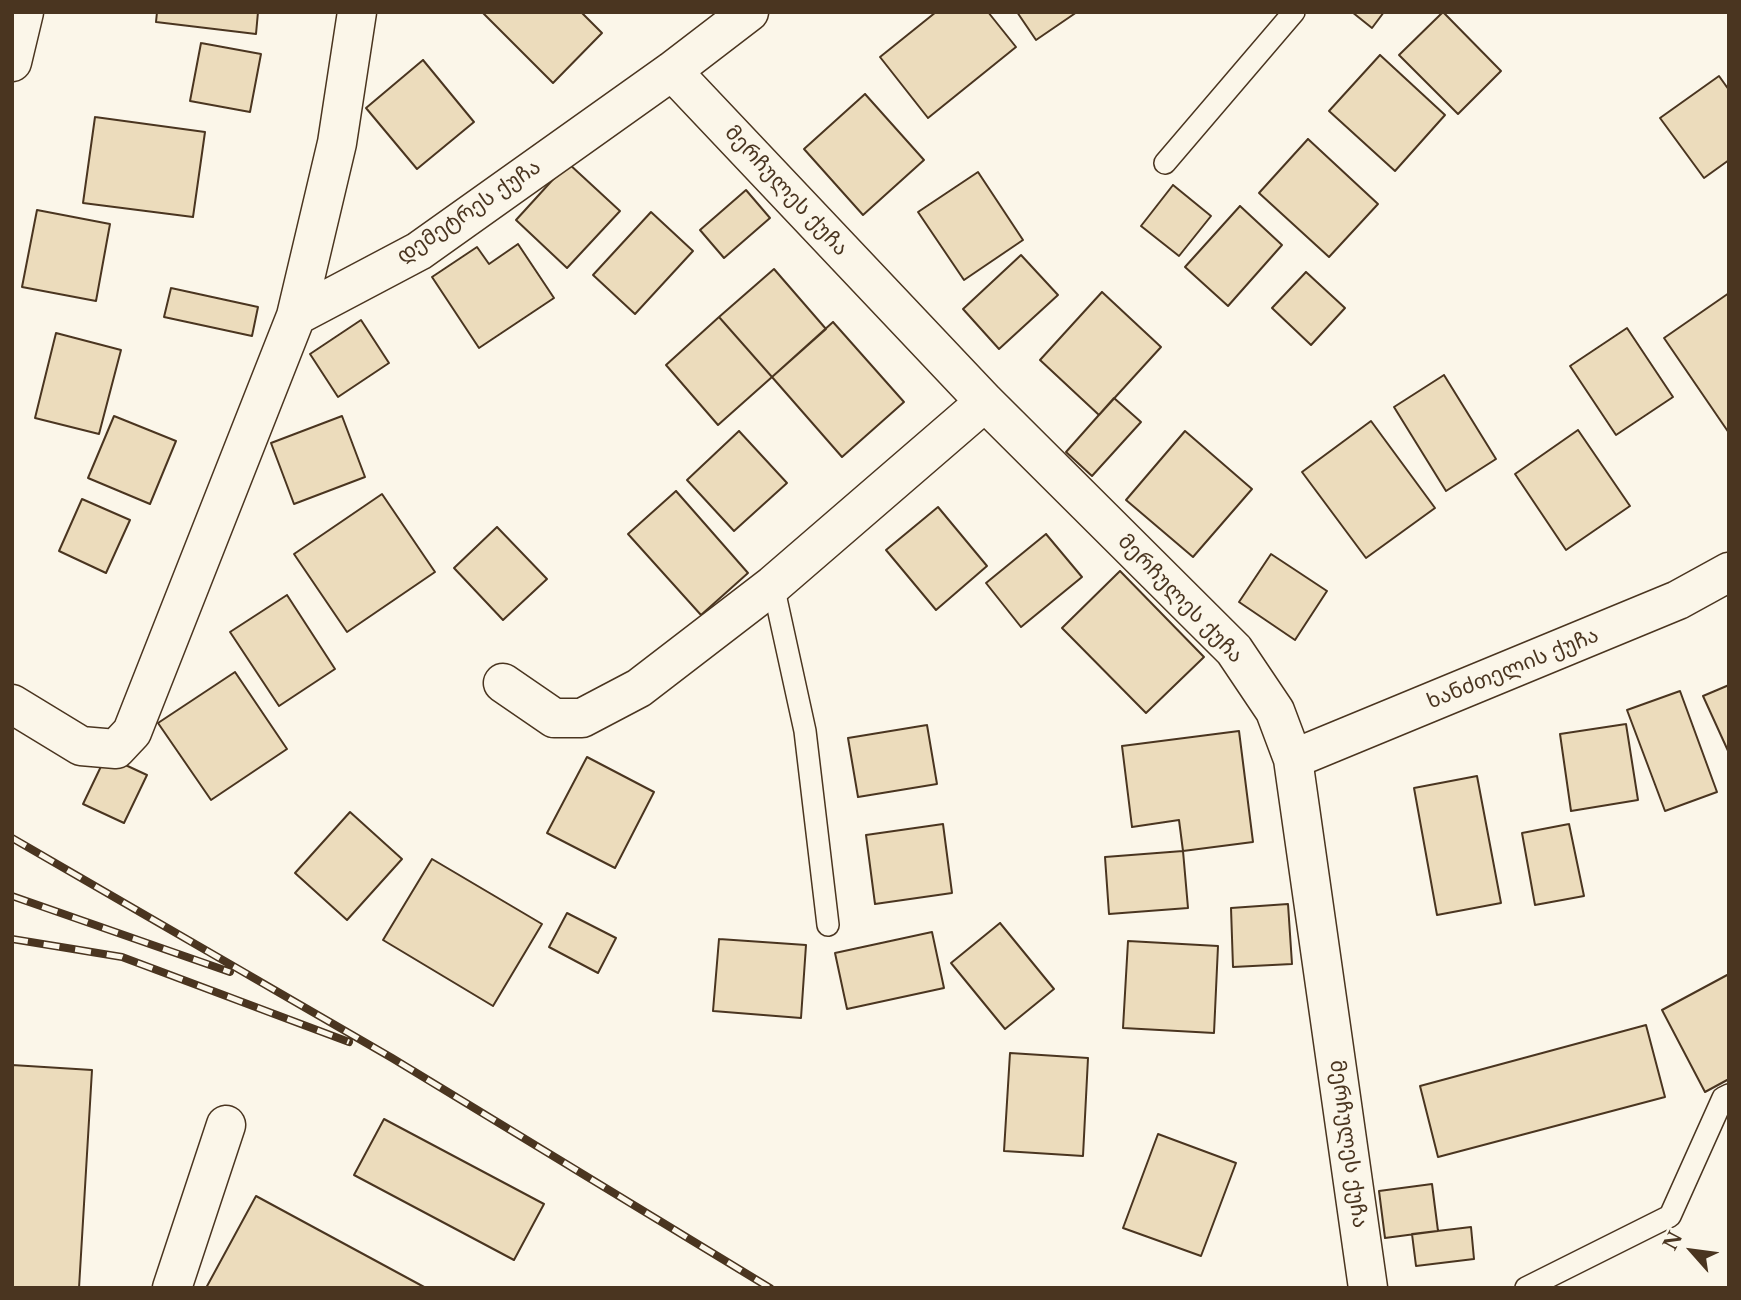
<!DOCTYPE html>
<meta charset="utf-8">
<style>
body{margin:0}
#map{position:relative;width:1741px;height:1300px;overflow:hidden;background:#fbf6e9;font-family:"Libre Baskerville",serif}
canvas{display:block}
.frame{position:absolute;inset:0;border:14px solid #4a3520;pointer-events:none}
.north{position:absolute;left:1657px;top:1216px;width:70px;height:70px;-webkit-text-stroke:5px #fbf6e9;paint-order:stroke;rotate:298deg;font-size:19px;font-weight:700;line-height:28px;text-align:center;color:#4a3520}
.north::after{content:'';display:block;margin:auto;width:24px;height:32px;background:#4a3520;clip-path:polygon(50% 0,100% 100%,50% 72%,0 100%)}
</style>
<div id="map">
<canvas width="1741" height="1300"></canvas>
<div class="frame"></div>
<div class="north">N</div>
</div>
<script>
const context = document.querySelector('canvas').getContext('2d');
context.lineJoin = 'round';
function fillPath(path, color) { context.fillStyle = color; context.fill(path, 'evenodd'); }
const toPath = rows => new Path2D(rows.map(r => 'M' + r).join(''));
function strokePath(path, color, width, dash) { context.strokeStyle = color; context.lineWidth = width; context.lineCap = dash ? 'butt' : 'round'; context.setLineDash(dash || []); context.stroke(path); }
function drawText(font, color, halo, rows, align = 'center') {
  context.font = font + ' "Libre Baskerville","Noto Sans Georgian",serif'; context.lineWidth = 5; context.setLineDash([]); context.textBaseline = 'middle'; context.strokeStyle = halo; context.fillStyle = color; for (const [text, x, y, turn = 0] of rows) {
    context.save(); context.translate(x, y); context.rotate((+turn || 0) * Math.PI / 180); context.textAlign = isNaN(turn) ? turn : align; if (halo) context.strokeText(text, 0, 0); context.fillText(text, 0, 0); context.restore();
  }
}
const building = toPath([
 [157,12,258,12,256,34,156,22,157,12],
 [482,12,581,12,602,33,553,83,482,12],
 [936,12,988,12,1016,47,928,118,880,57,936,12],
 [1017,12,1077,12,1036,40,1017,12],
 [1352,12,1384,12,1372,28,1352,12],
 [1443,12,1501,71,1458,114,1399,55,1443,12],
 [201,43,261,54,250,112,190,101,201,43],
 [1380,55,1445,115,1395,171,1329,111,1380,55],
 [423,60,474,122,417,169,366,108,423,60],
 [1719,76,1729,90,1729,160,1704,178,1660,118,1719,76],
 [865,94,924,160,863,215,804,149,865,94],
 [95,117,205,132,193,217,83,203,95,117],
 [1308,139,1378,204,1329,257,1259,193,1308,139],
 [568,163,620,211,567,268,516,220,568,163],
 [978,172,1023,240,964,280,918,212,978,172],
 [1173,185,1211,216,1179,256,1141,226,1173,185],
 [746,190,770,218,724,258,700,230,746,190],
 [1240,206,1282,245,1228,306,1185,267,1240,206],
 [37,210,110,224,96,301,22,287,37,210],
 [651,212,693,251,635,314,593,275,651,212],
 [518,244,554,298,479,348,432,277,477,247,489,264,518,244],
 [1021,255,1058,295,999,349,963,309,1021,255],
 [774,269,826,329,772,377,719,317,774,269],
 [1306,272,1345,308,1311,345,1272,308,1306,272],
 [171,288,258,307,252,336,164,317,171,288],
 [1102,292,1161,347,1099,415,1040,360,1102,292],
 [1729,293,1729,433,1664,338,1729,293],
 [719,317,772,377,718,425,666,365,719,317],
 [361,320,389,363,338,397,310,354,361,320],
 [833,322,904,402,842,457,772,377,833,322],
 [1627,328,1673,397,1616,435,1570,366,1627,328],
 [56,333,121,350,99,434,35,418,56,333],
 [1444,375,1496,459,1446,491,1394,407,1444,375],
 [1114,398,1141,422,1092,476,1066,452,1114,398],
 [114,416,176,441,150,504,88,478,114,416],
 [342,416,365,477,294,504,271,443,342,416],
 [1371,421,1435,508,1366,558,1302,472,1371,421],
 [1578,430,1630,506,1566,550,1515,474,1578,430],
 [739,431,787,483,734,531,687,480,739,431],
 [1185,431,1252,489,1193,557,1126,500,1185,431],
 [676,491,748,573,701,615,628,534,676,491],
 [382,494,435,572,347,632,294,554,382,494],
 [82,499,130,520,106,573,59,551,82,499],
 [938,507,987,566,936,610,886,550,938,507],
 [497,527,547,579,503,620,454,568,497,527],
 [1046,534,1082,577,1021,627,986,583,1046,534],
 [1271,554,1327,591,1295,640,1239,602,1271,554],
 [1120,571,1204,657,1146,713,1062,628,1120,571],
 [287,595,335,669,279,706,230,632,287,595],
 [235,672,287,749,211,800,158,723,235,672],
 [1729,685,1729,753,1703,696,1729,685],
 [1680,691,1717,792,1665,811,1627,710,1680,691],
 [1626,724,1638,800,1571,811,1560,734,1626,724],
 [927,725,937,784,858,797,848,738,927,725],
 [1239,731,1253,842,1183,851,1179,820,1132,827,1122,746,1239,731],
 [106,756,147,775,124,823,83,804,106,756],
 [587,757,654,792,615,868,547,833,587,757],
 [1477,776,1501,903,1437,915,1414,788,1477,776],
 [350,812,402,859,347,920,295,873,350,812],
 [943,824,952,893,875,904,866,835,943,824],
 [1569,824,1584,896,1535,905,1522,833,1569,824],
 [1183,851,1188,908,1109,914,1105,857,1183,851],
 [432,859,542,924,493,1006,383,940,432,859],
 [1288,904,1292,964,1233,967,1231,908,1288,904],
 [567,913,616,938,598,973,549,947,567,913],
 [1000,923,1054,989,1005,1029,951,963,1000,923],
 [932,932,944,988,847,1009,835,953,932,932],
 [719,939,806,945,801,1018,713,1011,719,939],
 [1128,941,1218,946,1214,1033,1123,1028,1128,941],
 [1729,974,1729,1079,1705,1092,1662,1010,1729,974],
 [1646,1025,1665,1097,1438,1157,1420,1086,1646,1025],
 [1010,1053,1088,1058,1083,1156,1004,1151,1010,1053],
 [12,1065,92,1070,79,1288,12,1288,12,1065],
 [384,1119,544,1204,514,1260,354,1175,384,1119],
 [1158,1134,1236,1163,1201,1256,1123,1228,1158,1134],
 [1432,1184,1438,1231,1385,1238,1379,1191,1432,1184],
 [256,1196,426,1288,206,1288,256,1196],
 [1471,1227,1474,1259,1416,1266,1412,1234,1471,1227]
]);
const service = toPath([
 [1165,163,1294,12],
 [773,585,805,731,828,925],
 [1526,1288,1670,1216,1723,1098,1729,1095]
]);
const minor = toPath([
 [12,62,24,12],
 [672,71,985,402,1234,650,1275,711,1293,759,1368,1288],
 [296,316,419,251,672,71,749,12],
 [503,683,554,718,582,718,639,688,773,585,985,402],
 [12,704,81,746,116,749,132,732,296,316,337,143,357,12],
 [1293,759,1678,600,1729,572],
 [172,1288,226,1125]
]);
const rail = toPath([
 [12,838,392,1058,770,1288],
 [12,896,230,972],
 [12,939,122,957,349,1042]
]);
const streetNames = [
 ["მერჩულეს ქუჩა",786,191,47],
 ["დემეტრეს ქუჩა",469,212,-34],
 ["მერჩულეს ქუჩა",1180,599,46],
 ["ხანძთელის ქუჩა",1513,669,-22],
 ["მერჩულეს ქუჩა",1348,1144,82]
];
fillPath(building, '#ecdcbc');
strokePath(building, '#4a3520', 2);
strokePath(service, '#4a3520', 24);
strokePath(minor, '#4a3520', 41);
strokePath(service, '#fbf6e9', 21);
strokePath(minor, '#fbf6e9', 38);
strokePath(rail, '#4a3520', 8);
strokePath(rail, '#fbf6e9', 5, [16]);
drawText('21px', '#4a3520', '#fbf6e9', streetNames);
</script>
